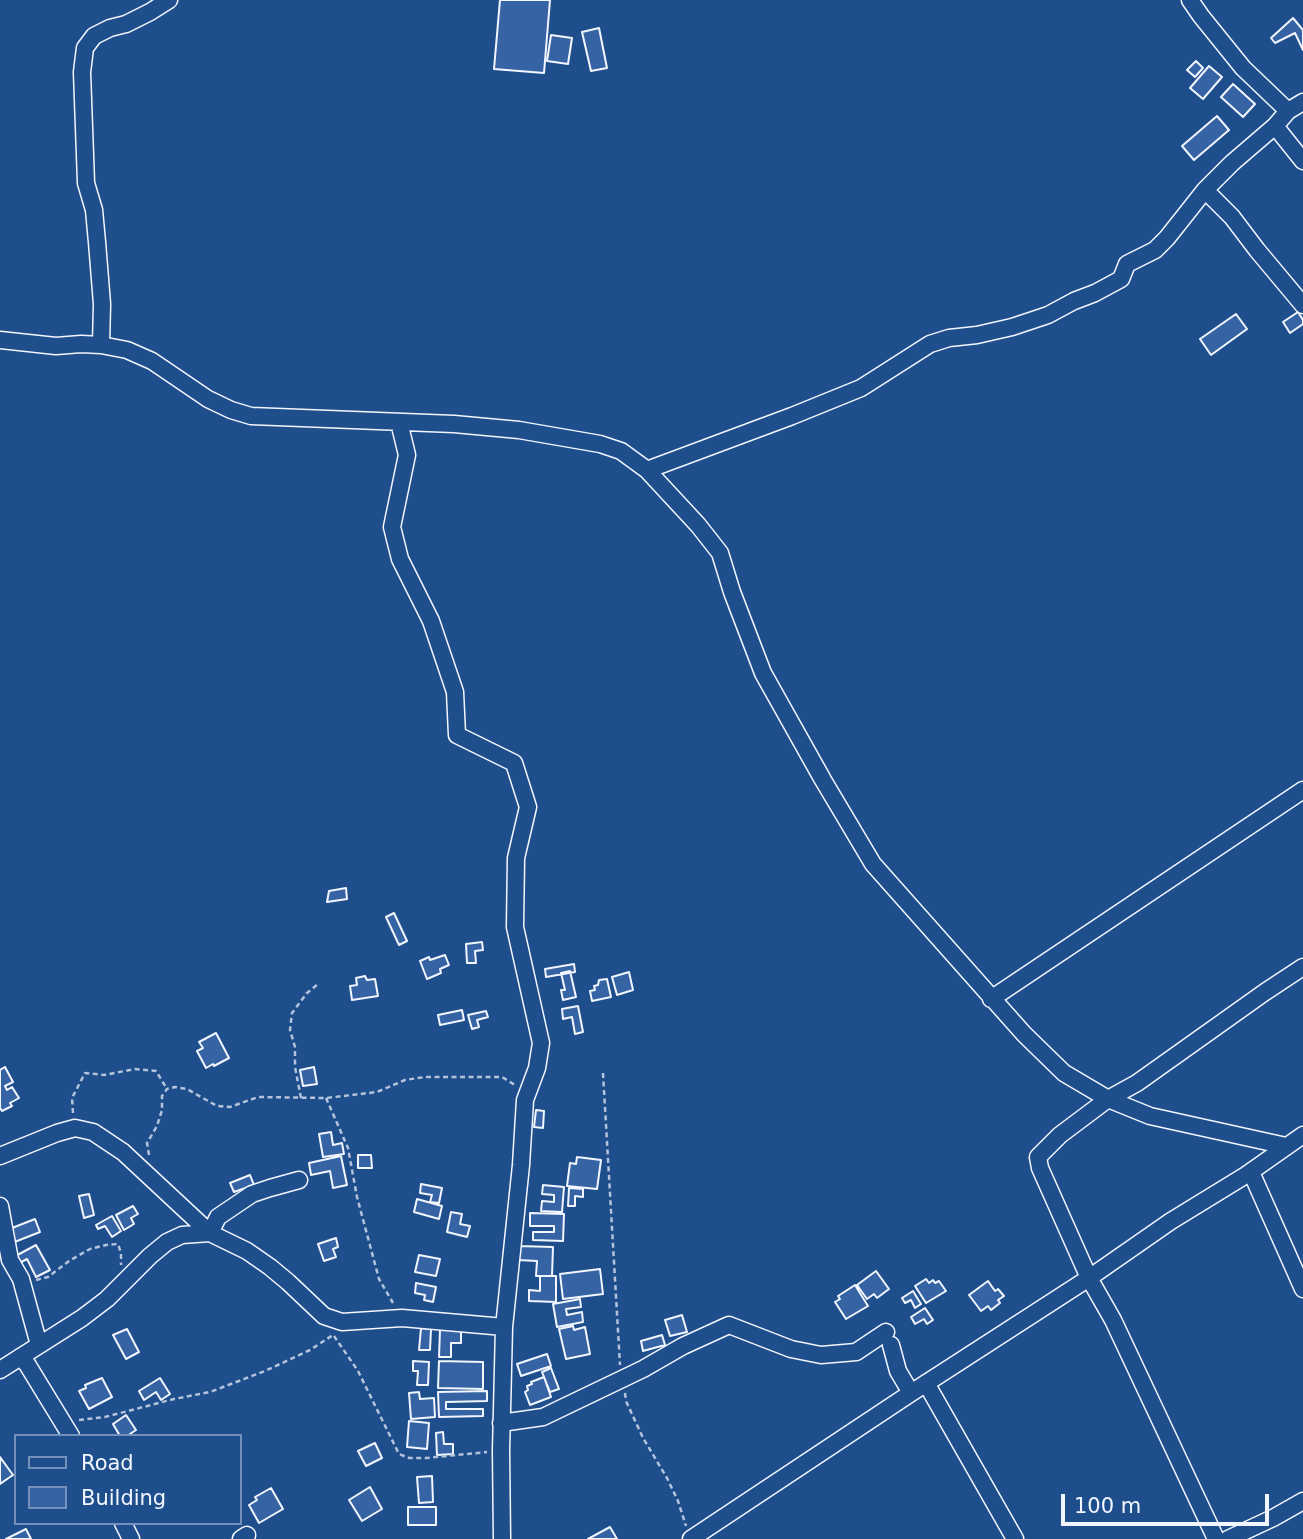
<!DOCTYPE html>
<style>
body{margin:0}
#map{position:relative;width:1303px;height:1539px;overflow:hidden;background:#1f4e8c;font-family:"DejaVu Sans",sans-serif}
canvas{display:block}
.legend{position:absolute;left:14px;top:1434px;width:228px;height:91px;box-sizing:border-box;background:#1f4e8c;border:2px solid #7391ba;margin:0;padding:9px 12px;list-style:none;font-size:21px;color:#f2f6ff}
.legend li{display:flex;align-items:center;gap:14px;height:35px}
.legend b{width:35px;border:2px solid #7391ba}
.scale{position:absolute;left:1061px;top:1494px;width:208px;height:32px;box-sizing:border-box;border:4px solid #f2f6ff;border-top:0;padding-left:9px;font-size:21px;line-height:24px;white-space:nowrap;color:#f2f6ff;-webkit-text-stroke:5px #1f4e8c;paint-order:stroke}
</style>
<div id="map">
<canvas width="1303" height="1539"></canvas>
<ul class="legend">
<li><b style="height:9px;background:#1f4e8c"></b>Road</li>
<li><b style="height:19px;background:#3563a3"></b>Building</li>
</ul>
<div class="scale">100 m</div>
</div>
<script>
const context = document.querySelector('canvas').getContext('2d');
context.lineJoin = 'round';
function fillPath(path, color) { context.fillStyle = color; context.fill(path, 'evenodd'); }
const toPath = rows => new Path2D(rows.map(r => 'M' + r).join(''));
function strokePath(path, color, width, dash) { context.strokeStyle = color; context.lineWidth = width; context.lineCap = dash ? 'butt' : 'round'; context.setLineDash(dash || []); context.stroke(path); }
const building = toPath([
 [500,0,550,0,544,73,494,69,500,0],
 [1293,18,1303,30,1303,50,1295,33,1275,43,1271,38,1293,18],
 [599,28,607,68,591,71,582,32,599,28],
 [551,35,572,38,568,64,547,61,551,35],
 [1196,61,1203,68,1195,77,1187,70,1196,61],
 [1209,66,1222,77,1203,99,1190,88,1209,66],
 [1233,84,1255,104,1243,117,1221,97,1233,84],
 [1217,116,1229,130,1194,160,1182,146,1217,116],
 [1298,312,1303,320,1303,324,1290,333,1283,322,1298,312],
 [1236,314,1247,329,1211,355,1200,339,1236,314],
 [346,888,347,899,327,902,329,891,346,888],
 [394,913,407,941,399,945,386,917,394,913],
 [482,942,483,950,475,951,476,963,467,963,466,944,482,942],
 [445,955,449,965,440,969,441,973,427,979,420,961,429,957,430,960,445,955],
 [574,964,575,972,546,977,545,969,574,964],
 [570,971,576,997,563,1000,561,990,565,990,561,973,570,971],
 [629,972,633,990,617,995,612,977,629,972],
 [365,976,367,980,375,979,378,996,352,1000,350,986,357,985,356,978,365,976],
 [607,979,611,997,592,1001,590,991,595,990,594,986,598,985,599,980,607,979],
 [578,1006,583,1032,575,1034,572,1017,563,1019,562,1009,578,1006],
 [462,1010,464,1020,440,1025,438,1015,462,1010],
 [486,1011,488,1017,477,1020,479,1027,472,1029,468,1015,486,1011],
 [216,1033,229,1058,214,1066,213,1064,206,1068,197,1051,203,1048,199,1042,216,1033],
 [5,1067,13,1082,5,1086,7,1090,12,1087,19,1098,10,1103,12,1106,2,1111,0,1108,0,1070,5,1067],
 [314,1067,317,1084,303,1086,300,1070,314,1067],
 [536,1110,544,1111,543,1128,534,1127,536,1110],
 [331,1132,333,1145,342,1143,344,1154,323,1157,319,1134,331,1132],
 [358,1155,371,1155,372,1168,358,1168,358,1155],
 [341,1156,347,1185,333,1188,330,1171,311,1175,309,1163,341,1156],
 [577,1157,601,1160,597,1189,567,1186,570,1163,576,1164,577,1157],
 [250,1175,254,1185,234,1192,230,1183,250,1175],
 [421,1184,442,1188,439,1203,430,1202,432,1195,420,1193,421,1184],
 [543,1185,564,1187,562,1212,541,1211,542,1201,554,1202,554,1195,542,1194,543,1185],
 [569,1188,583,1189,583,1197,575,1196,575,1206,568,1206,569,1188],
 [89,1194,94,1215,84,1218,79,1196,89,1194],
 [417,1199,442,1206,439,1219,414,1212,417,1199],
 [133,1206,138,1214,131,1218,134,1224,124,1230,116,1215,133,1206],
 [451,1212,462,1214,460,1224,470,1226,467,1237,447,1232,451,1212],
 [530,1213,564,1214,563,1241,533,1240,533,1232,554,1232,554,1226,530,1226,530,1213],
 [112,1216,121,1231,112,1237,105,1226,98,1229,96,1225,112,1216],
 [35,1219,40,1232,12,1243,7,1230,35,1219],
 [336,1238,338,1247,333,1249,336,1257,324,1261,318,1244,336,1238],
 [36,1245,50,1270,36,1277,27,1259,14,1266,10,1259,36,1245],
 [519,1246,553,1247,552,1276,536,1276,537,1261,518,1260,519,1246],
 [419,1255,440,1259,436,1276,415,1272,419,1255],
 [600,1269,603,1294,563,1299,560,1274,600,1269],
 [876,1271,889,1289,877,1298,874,1294,867,1299,857,1285,876,1271],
 [540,1276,556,1276,556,1302,529,1301,529,1290,540,1291,540,1276],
 [926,1279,929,1283,933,1280,935,1283,939,1281,946,1291,926,1303,915,1286,926,1279],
 [988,1281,995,1291,998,1289,1004,1296,998,1300,1000,1303,991,1310,988,1306,981,1311,969,1295,988,1281],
 [416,1283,436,1287,433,1302,424,1300,425,1295,415,1293,416,1283],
 [855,1285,868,1306,846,1319,835,1302,840,1299,838,1296,855,1285],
 [913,1291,921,1304,915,1308,911,1300,905,1303,902,1298,913,1291],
 [580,1299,581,1307,566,1309,567,1315,582,1312,583,1322,557,1327,553,1304,580,1299],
 [925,1308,933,1320,927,1324,924,1319,915,1324,911,1317,925,1308],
 [682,1315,687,1332,670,1336,665,1320,682,1315],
 [573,1326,574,1330,585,1327,590,1354,566,1359,559,1329,573,1326],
 [421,1328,431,1329,430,1350,419,1350,421,1328],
 [127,1329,139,1352,126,1359,113,1335,127,1329],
 [440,1330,461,1330,461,1343,451,1343,451,1357,439,1357,440,1330],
 [662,1335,665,1345,643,1351,641,1341,662,1335],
 [547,1354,551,1366,521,1376,517,1364,547,1354],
 [413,1361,429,1362,428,1385,417,1385,418,1371,413,1371,413,1361],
 [439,1361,483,1362,483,1389,438,1388,439,1361],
 [551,1368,559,1389,550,1392,542,1372,551,1368],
 [544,1377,551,1397,530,1405,525,1392,528,1390,527,1386,532,1384,531,1382,544,1377],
 [102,1378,112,1397,89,1409,79,1391,86,1388,85,1385,102,1378],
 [160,1378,170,1394,161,1400,156,1392,144,1400,139,1391,160,1378],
 [487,1391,487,1401,446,1402,446,1409,483,1409,483,1416,439,1417,438,1392,487,1391],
 [419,1392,420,1399,434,1398,435,1417,411,1419,409,1393,419,1392],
 [126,1415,136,1430,127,1436,120,1436,113,1424,126,1415],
 [409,1421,429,1423,427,1449,407,1447,409,1421],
 [443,1432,444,1444,453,1444,453,1454,437,1455,436,1433,443,1432],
 [375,1443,382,1458,366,1466,358,1451,375,1443],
 [0,1457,13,1475,0,1484,0,1457],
 [432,1476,433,1502,419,1503,417,1477,432,1476],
 [370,1487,382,1509,362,1521,349,1500,370,1487],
 [271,1488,283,1509,259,1523,249,1505,257,1500,255,1497,271,1488],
 [408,1507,436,1507,436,1525,408,1525,408,1507],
 [610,1527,617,1539,588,1539,610,1527],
 [26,1529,31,1539,6,1539,26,1529]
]);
const path = toPath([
 [603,1073,620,1365],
 [301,1098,295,1067,295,1047,290,1030,292,1013,307,993,318,984],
 [326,1098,348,1148,357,1197,379,1279,393,1303],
 [73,1113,72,1098,85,1073,104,1075,135,1069,156,1071,167,1089],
 [149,1155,147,1143,157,1126,162,1110,162,1096,167,1089,175,1087,187,1089,217,1106,230,1107,258,1097,326,1098,377,1092,405,1080,425,1077,502,1077,515,1085],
 [36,1280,48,1277,69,1261,90,1249,106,1245,118,1244,121,1253,121,1265],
 [334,1336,358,1371,399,1454,409,1458,426,1458,487,1452],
 [625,1393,626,1401,643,1438,667,1478,678,1501,686,1526],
 [79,1420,105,1417,174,1399,210,1392,265,1371,310,1350,333,1335]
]);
const minor = toPath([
 [1190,0,1201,16,1243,68,1288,111],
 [1275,126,1303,161],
 [1205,190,1232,217,1257,250,1303,305],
 [0,340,56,346,81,344,101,345,127,350,152,361,208,399,231,410,251,416,454,424,519,430,600,444,621,451,647,470,698,525,720,553,732,592,763,673,823,780,873,864,1024,1034,1064,1073,1108,1099,1150,1116,1286,1146],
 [101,345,102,304,97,242,94,210,86,183,82,72,85,48,94,36,110,28,126,24,150,12,169,0],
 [399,422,407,455,392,527,400,559,431,621,455,692,457,735,514,763,528,807,516,858,515,927,541,1043,537,1068,525,1100,521,1165,504,1327,501,1451,502,1539],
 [647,470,792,416,861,388,930,344,949,338,977,335,1012,327,1048,315,1074,301,1095,293,1121,279,1127,264,1155,250,1167,238,1205,190,1232,163,1275,126,1288,111,1303,102],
 [991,999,1303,790],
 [0,1156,57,1133,75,1128,93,1132,123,1152,210,1233,247,1251,270,1267,288,1282,324,1316,342,1322,402,1318,504,1327],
 [1251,1172,1303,1289],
 [0,1206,10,1260,21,1279,39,1345],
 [891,1345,898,1371,911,1393],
 [20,1357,27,1364,71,1436],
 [0,1370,82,1318,107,1299,150,1256,167,1242,182,1235,210,1233,218,1217,252,1194,270,1188,299,1180],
 [926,1383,1015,1539],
 [501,1423,543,1417,643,1369,683,1346,729,1325,791,1349,821,1355,856,1352,886,1332],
 [123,1523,131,1539],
 [241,1539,247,1535],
 [691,1539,911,1393,1089,1278,1171,1221,1246,1175,1303,1135],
 [1216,1539,1113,1320,1089,1278,1040,1168,1038,1157,1060,1135,1108,1099,1137,1083,1265,992,1303,967],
 [1228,1539,1273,1518,1303,1501]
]);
fillPath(building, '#3563a3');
strokePath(building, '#f2f6ff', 2);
strokePath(minor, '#f2f6ff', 19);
strokePath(path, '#b3c4dc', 2.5, [5, 3.5]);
strokePath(minor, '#1f4e8c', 16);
</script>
